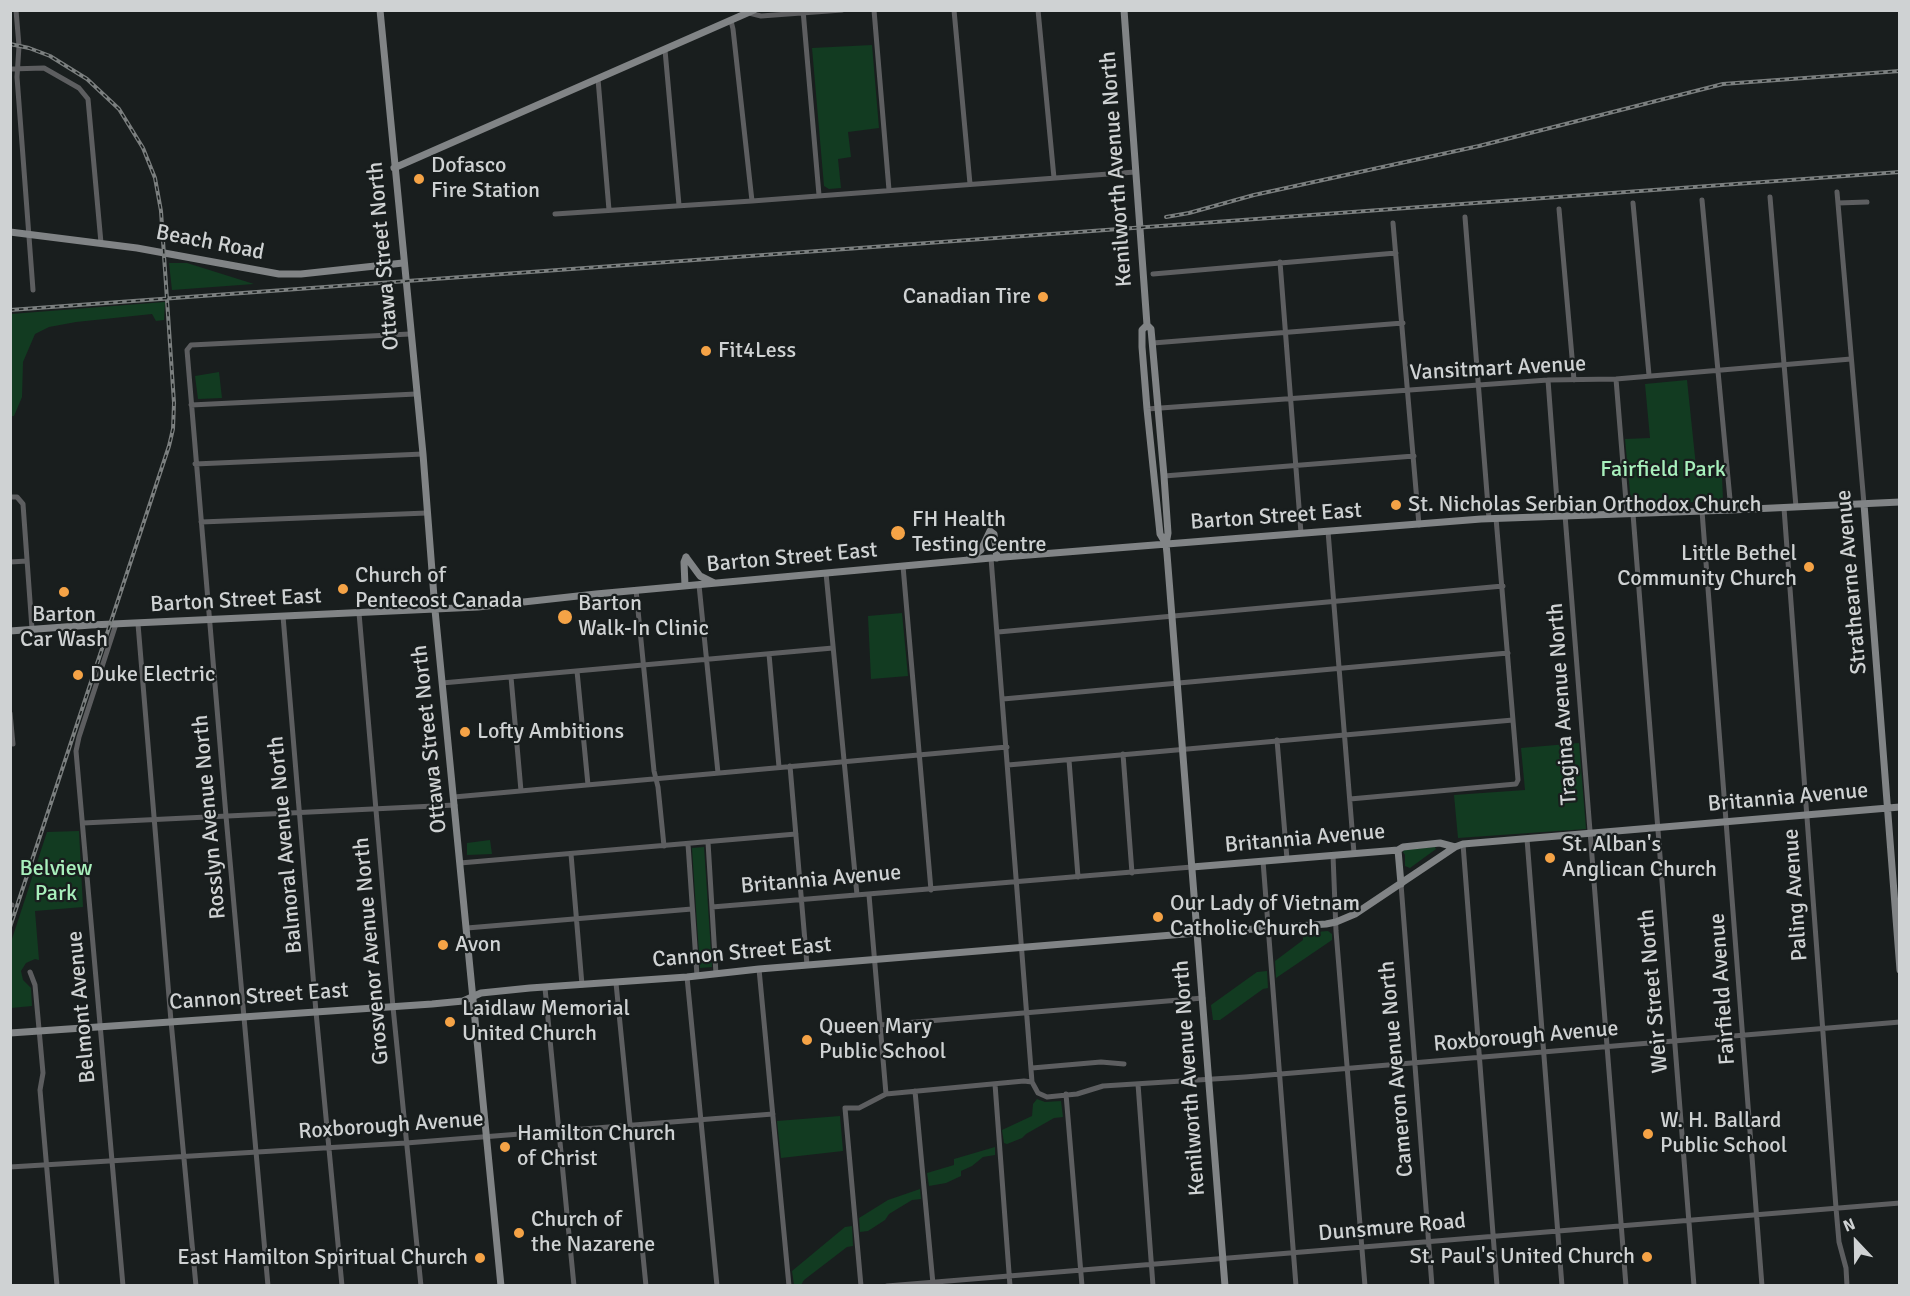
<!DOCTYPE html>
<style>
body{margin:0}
#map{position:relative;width:1910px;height:1296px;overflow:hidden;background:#191e1e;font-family:Signika,sans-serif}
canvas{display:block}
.frame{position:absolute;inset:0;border:12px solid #cfd2d3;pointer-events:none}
.north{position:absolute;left:1826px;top:1212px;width:60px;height:60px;-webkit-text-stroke:4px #191e1e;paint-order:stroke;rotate:338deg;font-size:16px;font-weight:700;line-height:24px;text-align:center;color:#cfd2d3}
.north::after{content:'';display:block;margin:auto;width:21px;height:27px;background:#cfd2d3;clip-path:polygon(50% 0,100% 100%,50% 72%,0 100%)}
</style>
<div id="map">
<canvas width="1910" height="1296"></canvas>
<div class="frame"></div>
<div class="north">N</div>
</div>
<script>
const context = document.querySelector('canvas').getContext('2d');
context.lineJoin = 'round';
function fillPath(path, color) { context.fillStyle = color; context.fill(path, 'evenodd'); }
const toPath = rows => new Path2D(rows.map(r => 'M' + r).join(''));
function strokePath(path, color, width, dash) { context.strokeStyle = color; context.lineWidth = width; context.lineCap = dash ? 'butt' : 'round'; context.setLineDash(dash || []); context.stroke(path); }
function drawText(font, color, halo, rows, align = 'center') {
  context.font = font + ' Signika,sans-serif'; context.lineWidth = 4.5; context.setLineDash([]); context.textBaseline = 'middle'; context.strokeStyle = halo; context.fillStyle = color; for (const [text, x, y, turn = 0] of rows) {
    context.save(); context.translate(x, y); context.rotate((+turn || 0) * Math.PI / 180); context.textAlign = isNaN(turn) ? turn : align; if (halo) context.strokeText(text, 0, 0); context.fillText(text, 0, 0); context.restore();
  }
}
const green = toPath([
 [872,45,879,128,848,132,851,157,838,159,841,188,829,189,824,186,812,48],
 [169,263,187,263,254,284,172,290],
 [165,302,164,320,156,321,152,314,76,322,49,327,35,334,23,362,22,397,14,416,11,416,11,314],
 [219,372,222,398,198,399,195,376],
 [1687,380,1697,476,1722,476,1723,500,1635,506,1631,503,1625,439,1650,438,1645,384],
 [902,613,908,676,871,679,868,616],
 [1579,743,1586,829,1458,838,1454,795,1525,790,1521,748],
 [79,831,83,907,35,911,39,960,35,959,26,963,21,971,23,980,31,988,32,1006,11,1008,11,942,47,832],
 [490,840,492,854,467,855,467,843],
 [704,847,712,967,700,968,692,848],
 [1435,847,1436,849,1410,868,1405,866,1405,855,1403,852,1404,850],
 [1328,931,1332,934,1332,940,1276,978,1275,961,1303,940,1303,933],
 [1267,971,1268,988,1263,989,1220,1020,1213,1020,1211,1005,1257,972],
 [1037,1099,1045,1102,1061,1101,1063,1117,1054,1118,1026,1134,1022,1138,1007,1144,1004,1143,1002,1130,1032,1116,1033,1104],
 [840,1116,843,1151,781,1158,777,1121],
 [995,1147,995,1155,983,1157,972,1166,961,1171,961,1176,946,1183,929,1186,927,1173,954,1165,954,1159],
 [920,1189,921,1199,912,1200,889,1214,885,1220,868,1231,860,1232,859,1218,888,1200],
 [852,1226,853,1246,847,1247,804,1280,801,1285,794,1285,792,1271,845,1227]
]);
const street = toPath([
 [16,10,19,46,17,77,33,290],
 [803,10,819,195],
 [874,10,889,190],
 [954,10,970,184],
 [1038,10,1054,178],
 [749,13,761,16,842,10],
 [731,21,733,29,752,201],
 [665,50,679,205],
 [10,69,44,68,79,88,88,99,101,243],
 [598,79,609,210],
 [1837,192,1864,504],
 [1770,197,1796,507],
 [1702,200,1731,510],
 [1633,203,1649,375],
 [1838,203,1867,202],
 [1559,209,1574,380],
 [555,214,752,201,1135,172],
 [1465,217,1489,519],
 [1393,223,1419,525],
 [1280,262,1301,533],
 [1153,274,1396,253],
 [1153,343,1403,323],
 [1616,379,1627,514],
 [1548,380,1558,515],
 [191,405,416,394],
 [1147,409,1548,380,1616,379,1851,359],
 [195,464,423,454],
 [1164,476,1414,456],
 [10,497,17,497,23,504,32,629],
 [1784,508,1836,1208,1839,1242,1846,1268,1847,1286],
 [1702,511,1762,1286],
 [1633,514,1694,1286],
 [1565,515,1626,1286],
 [201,522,427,513],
 [1328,531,1354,853],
 [991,558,1032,1082],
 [10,562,27,561],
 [903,566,931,890],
 [826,573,857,895],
 [699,585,718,773],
 [636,590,654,771,658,787,664,846],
 [359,613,393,1007,421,1286],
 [283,616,316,1012,342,1286],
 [116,624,79,737,76,751,123,1286],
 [138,624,171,1021,196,1286],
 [998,632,1503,586],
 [769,654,779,767],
 [577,671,588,785],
 [511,677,521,791],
 [442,683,833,648],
 [1003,699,1508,653],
 [10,713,13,744],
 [1277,740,1287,859],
 [1123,754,1132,873],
 [1069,760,1078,877],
 [1008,765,1513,720],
 [790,766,807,965],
 [454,797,1007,747],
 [1350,799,1516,784,1518,780,1496,518],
 [83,823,455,805],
 [1527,839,1562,1286],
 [708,842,716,974],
 [688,844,697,976],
 [1463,844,1497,1286],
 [571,854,582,985],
 [1333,855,1336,931,1365,1286],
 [1263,861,1296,1286],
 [460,863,796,834],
 [1401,884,1432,1286],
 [869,895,886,1094],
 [10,905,12,905],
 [712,907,1192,867],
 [467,928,692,909],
 [759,969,789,1286],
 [30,972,35,985,43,1073,40,1090,57,1286],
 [687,977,717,1286],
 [616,983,646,1286],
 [545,988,574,1286],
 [880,1025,1203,998],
 [1032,1068,1101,1062,1124,1064],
 [995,1084,1010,1286],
 [1138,1084,1153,1286],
 [915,1091,933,1284],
 [1066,1094,1082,1286],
 [10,1167,406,1143,773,1114],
 [268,1286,226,816,187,350,191,345,410,334],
 [861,1286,845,1108,859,1108,886,1094,1024,1081,1032,1082,1038,1093,1047,1097,1077,1094,1103,1086,1245,1077,1900,1022],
 [887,1286,1900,1203]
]);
const secondary = toPath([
 [380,10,423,454,435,610,501,1286],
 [1124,10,1147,325,1151,329,1164,476,1168,533,1166,544],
 [394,168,754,10],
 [10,232,137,248,279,274,301,274,403,263],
 [1147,325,1142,330,1142,347,1147,409,1160,534,1166,544,1167,554,1225,1286],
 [1864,504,1900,970],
 [990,531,994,534,997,558],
 [686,557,700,576,714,583],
 [969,559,981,550,990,531],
 [685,586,684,562,686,557],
 [10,631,91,625,478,607,596,594,991,558,1481,519,1731,510,1900,502],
 [1398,850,1401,884],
 [1192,867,1398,850,1403,847,1440,843,1455,847,1463,844,1900,807],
 [10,1033,432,1004,463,1001,481,993,530,988,687,977,759,969,1197,933,1326,924,1336,922,1355,914,1455,847]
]);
const rail = toPath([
 [10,44,29,48,50,56,87,79,119,109,143,148,155,178,161,211,174,403,173,429,169,446,10,927],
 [1166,217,1189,213,1254,195,1479,146,1723,84,1900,71],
 [10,310,1900,172]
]);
const markers = [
 [419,179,6,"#f5a346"],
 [1043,297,6,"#f5a346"],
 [706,351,6,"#f5a346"],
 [1396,505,6,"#f5a346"],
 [898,533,8,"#f5a346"],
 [1809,567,6,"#f5a346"],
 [343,589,6,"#f5a346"],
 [64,592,6,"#f5a346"],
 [565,617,8,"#f5a346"],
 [78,675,6,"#f5a346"],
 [465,732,6,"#f5a346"],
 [1550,858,6,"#f5a346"],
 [1158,917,6,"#f5a346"],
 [443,945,6,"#f5a346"],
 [450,1022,6,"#f5a346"],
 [807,1040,6,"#f5a346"],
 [1648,1134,6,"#f5a346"],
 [505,1147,6,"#f5a346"],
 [519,1233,6,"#f5a346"],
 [1647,1257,6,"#f5a346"],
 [480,1258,6,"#f5a346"]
];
const poiNames = [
 ["Dofasco",431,166],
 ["Fire Station",431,191],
 ["Canadian Tire",1031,297,"right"],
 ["Fit4Less",718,351],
 ["St. Nicholas Serbian Orthodox Church",1408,505],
 ["FH Health",912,520],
 ["Testing Centre",912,545],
 ["Little Bethel",1797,554,"right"],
 ["Community Church",1797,579,"right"],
 ["Church of",355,576],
 ["Pentecost Canada",355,601],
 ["Barton",578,604],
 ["Walk-In Clinic",578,629],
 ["Barton",64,615,"center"],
 ["Car Wash",64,640,"center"],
 ["Duke Electric",90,675],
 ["Lofty Ambitions",477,732],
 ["St. Alban's",1562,845],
 ["Anglican Church",1562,870],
 ["Our Lady of Vietnam",1170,904],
 ["Catholic Church",1170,929],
 ["Avon",455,945],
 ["Laidlaw Memorial",462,1009],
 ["United Church",462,1034],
 ["Queen Mary",819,1027],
 ["Public School",819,1052],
 ["W. H. Ballard",1660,1121],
 ["Public School",1660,1146],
 ["Hamilton Church",517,1134],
 ["of Christ",517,1159],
 ["Church of",531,1220],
 ["the Nazarene",531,1245],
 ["St. Paul's United Church",1635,1257,"right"],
 ["East Hamilton Spiritual Church",468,1258,"right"]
];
const streetNames = [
 ["Kenilworth Avenue North",1117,169,-94],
 ["Beach Road",210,243,11],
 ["Ottawa Street North",384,256,-95],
 ["Vansitmart Avenue",1498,369,-3],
 ["Barton Street East",1276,517,-4],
 ["Barton Street East",792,558,-5],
 ["Strathearne Avenue",1852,582,-95],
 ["Barton Street East",236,601,-3],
 ["Tragina Avenue North",1563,704,-94],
 ["Ottawa Street North",430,739,-96],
 ["Britannia Avenue",1788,798,-5],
 ["Rosslyn Avenue North",210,817,-95],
 ["Britannia Avenue",1305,839,-5],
 ["Balmoral Avenue North",286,845,-95],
 ["Britannia Avenue",821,880,-5],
 ["Paling Avenue",1796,895,-94],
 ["Grosvenor Avenue North",372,951,-95],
 ["Cannon Street East",742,953,-5],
 ["Fairfield Avenue",1723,989,-94],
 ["Weir Street North",1654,991,-95],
 ["Cannon Street East",259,997,-4],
 ["Belmont Avenue",82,1007,-95],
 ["Roxborough Avenue",1526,1037,-5],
 ["Cameron Avenue North",1397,1069,-95],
 ["Kenilworth Avenue North",1190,1078,-94],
 ["Roxborough Avenue",391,1126,-4],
 ["Dunsmure Road",1392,1228,-5]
];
const parkNames = [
 ["Fairfield Park",1663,470],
 ["Belview",56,869],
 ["Park",56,894]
];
fillPath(green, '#123b21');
strokePath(street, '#5d5e60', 5);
strokePath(secondary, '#818486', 7);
strokePath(rail, '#7b7f7f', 4);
strokePath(rail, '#191e1e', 1.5, [4.5]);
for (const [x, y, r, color] of markers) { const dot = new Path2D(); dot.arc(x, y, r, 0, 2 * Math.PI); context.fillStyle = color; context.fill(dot); strokePath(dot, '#191e1e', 2); }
drawText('22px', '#cfd2d3', '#191e1e', poiNames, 'left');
drawText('22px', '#cfd2d3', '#191e1e', streetNames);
drawText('22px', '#a8f0bc', '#191e1e', parkNames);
</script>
